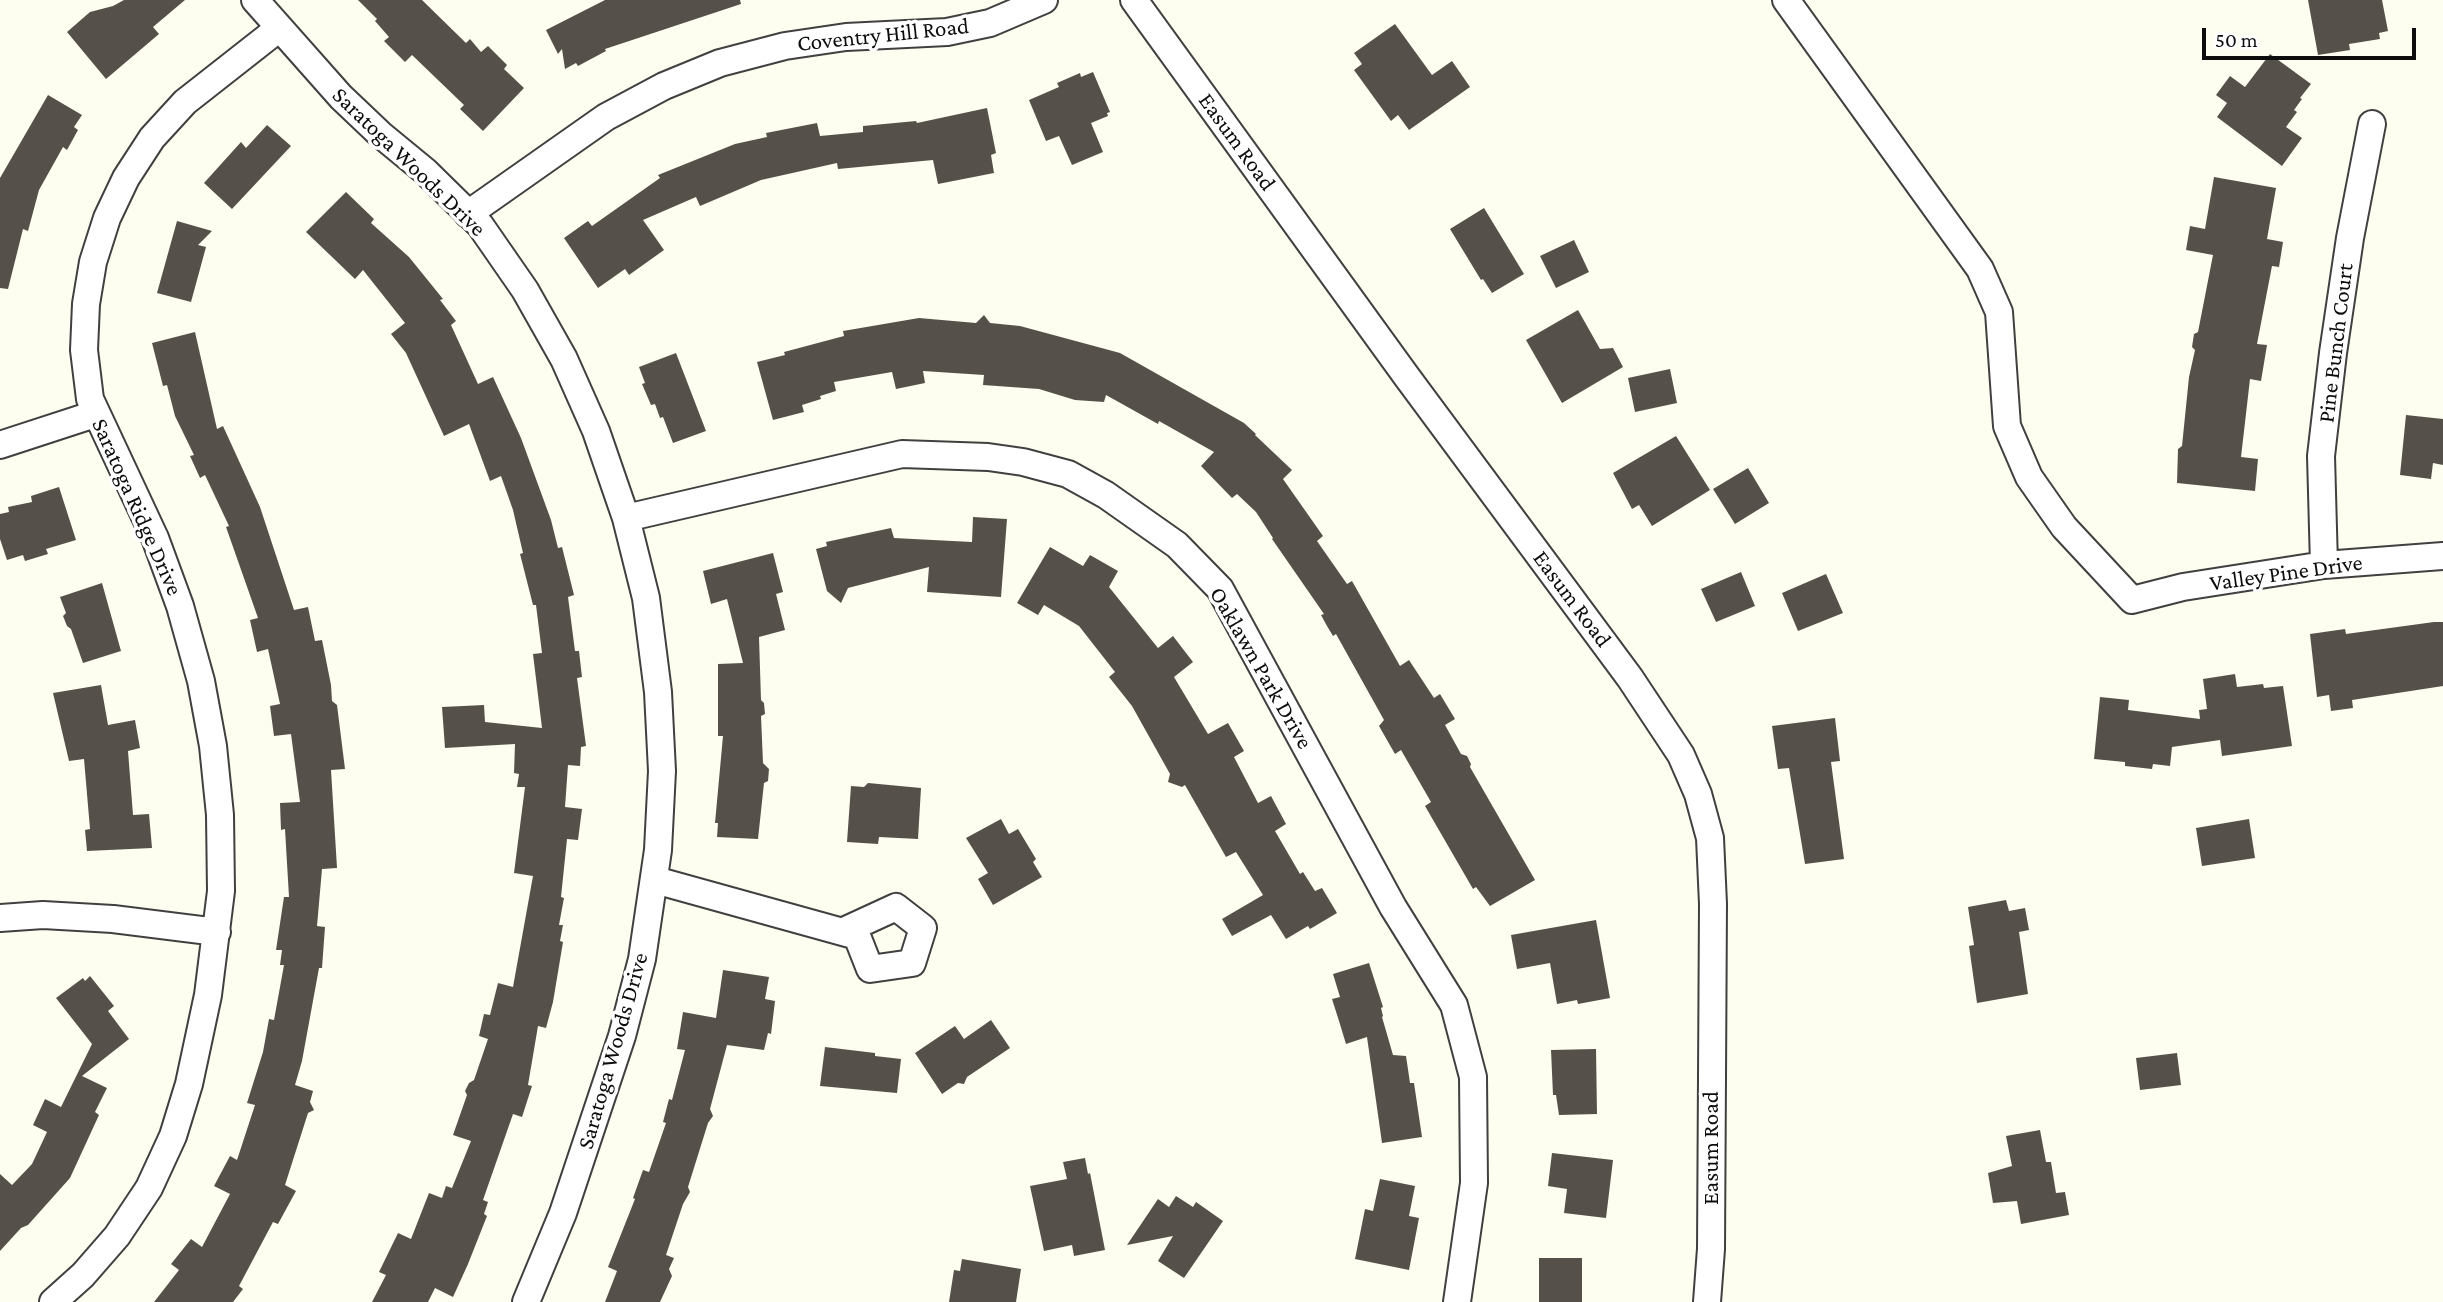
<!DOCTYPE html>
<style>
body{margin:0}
#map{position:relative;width:2443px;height:1302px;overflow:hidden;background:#fdfeef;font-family:"Crimson Pro",serif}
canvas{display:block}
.scale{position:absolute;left:2202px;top:28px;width:214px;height:32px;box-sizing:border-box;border:4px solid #0d0d0d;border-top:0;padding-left:9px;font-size:21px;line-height:24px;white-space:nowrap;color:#0d0d0d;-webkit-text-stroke:5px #fff;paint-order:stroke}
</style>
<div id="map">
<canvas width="2443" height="1302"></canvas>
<div class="scale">50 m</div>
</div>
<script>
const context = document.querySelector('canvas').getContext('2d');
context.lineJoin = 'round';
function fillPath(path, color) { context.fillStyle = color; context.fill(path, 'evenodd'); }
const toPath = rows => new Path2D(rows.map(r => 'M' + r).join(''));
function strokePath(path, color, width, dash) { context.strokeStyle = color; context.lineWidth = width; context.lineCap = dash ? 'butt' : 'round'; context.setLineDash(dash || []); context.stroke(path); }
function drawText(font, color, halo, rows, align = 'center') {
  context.font = font + ' "Crimson Pro",serif'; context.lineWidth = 7; context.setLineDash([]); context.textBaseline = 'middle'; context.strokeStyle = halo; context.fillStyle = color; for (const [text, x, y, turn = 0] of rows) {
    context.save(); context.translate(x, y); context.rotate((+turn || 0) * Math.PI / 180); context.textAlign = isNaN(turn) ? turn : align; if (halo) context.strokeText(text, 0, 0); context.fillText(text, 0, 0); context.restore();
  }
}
const building = toPath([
 [124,0,185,0,153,27,159,34,106,79,67,32,90,12,113,6],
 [358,0,422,0,466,43,470,39,481,52,488,46,507,65,504,69,524,88,483,131,460,109,464,105,412,55,405,62,384,41,389,37,375,21,377,19],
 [605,0,740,0,741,4,605,49,606,51,578,66,576,63,565,69,562,49,558,54,546,30],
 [2308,0,2382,0,2388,31,2379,33,2380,39,2349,44,2350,50,2318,55],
 [1395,24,1432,75,1452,61,1470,87,1409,130,1398,115,1391,121,1354,70,1362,64,1354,53],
 [2270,54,2311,84,2300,98,2302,99,2294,110,2297,112,2286,127,2302,138,2282,166,2217,117,2227,103,2216,95,2230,76,2245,87],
 [1093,72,1110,112,1107,113,1108,116,1091,123,1103,152,1072,165,1059,136,1046,141,1029,100,1059,87,1057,83,1080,73,1081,77],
 [48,95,82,115,74,127,78,130,67,150,63,147,39,190,28,231,23,229,8,289,0,288,0,178],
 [987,108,996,153,991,155,994,173,938,184,933,160,838,169,837,163,761,180,700,206,696,197,643,220,664,250,629,275,625,269,598,288,564,238,588,221,592,226,660,178,658,175,735,144,767,137,766,133,817,123,820,136,863,132,863,126,916,121,917,123],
 [267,125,291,146,232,209,204,183,241,142,246,148],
 [2214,177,2276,188,2267,239,2283,242,2279,267,2272,266,2257,344,2267,345,2261,381,2250,379,2241,457,2258,459,2255,491,2177,483,2178,449,2182,446,2189,377,2195,350,2192,347,2194,334,2198,332,2213,255,2186,250,2190,226,2205,229],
 [346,192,374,219,371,223,409,257,443,299,440,300,456,321,451,325,478,384,493,377,521,438,551,520,558,548,562,547,574,595,568,597,575,651,579,651,582,677,577,678,586,746,581,747,580,766,568,765,565,807,582,809,578,840,567,839,561,897,564,898,559,925,563,925,560,941,563,942,553,1002,546,1028,538,1026,528,1085,532,1086,522,1117,513,1114,483,1200,488,1202,484,1214,487,1216,468,1264,453,1297,435,1288,428,1302,372,1302,386,1275,379,1272,398,1233,411,1239,429,1193,442,1198,446,1186,452,1188,471,1141,453,1135,467,1095,465,1091,469,1083,474,1080,488,1039,479,1036,484,1014,490,1015,498,983,513,987,533,876,514,873,525,787,517,787,519,774,514,773,515,744,445,748,442,707,484,705,485,722,542,728,533,654,542,653,536,605,533,605,520,554,523,553,513,510,501,476,490,481,469,424,444,436,406,353,391,334,405,323,363,270,355,279,306,232],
 [1484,208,1524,274,1492,293,1483,279,1481,280,1450,229],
 [177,221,212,231,198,245,206,247,191,302,157,293],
 [1574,240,1589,272,1556,288,1540,256],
 [1578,310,1600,349,1613,348,1623,367,1562,403,1526,340],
 [984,315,990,323,1020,326,1120,353,1244,423,1256,434,1255,435,1292,470,1283,479,1323,536,1317,541,1347,584,1352,581,1400,666,1409,660,1434,698,1440,694,1455,719,1445,725,1461,754,1467,756,1471,764,1470,767,1535,880,1490,906,1476,887,1473,889,1425,806,1431,802,1401,750,1395,754,1379,726,1384,720,1336,634,1333,636,1327,626,1321,615,1324,614,1272,539,1273,538,1256,512,1237,494,1232,498,1201,466,1214,452,1159,421,1158,424,1106,395,1104,402,1075,400,1039,389,983,385,984,375,923,371,925,383,896,389,892,372,834,382,836,391,820,396,821,399,802,405,804,412,773,420,757,362,785,355,784,352,844,336,843,331,919,318,976,323],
 [195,332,217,429,223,426,260,507,294,610,308,607,315,641,322,640,331,685,332,701,337,705,345,769,331,770,337,868,322,869,317,926,325,927,322,968,319,968,302,1061,295,1085,313,1091,310,1102,314,1110,308,1113,285,1185,296,1191,278,1224,273,1222,239,1286,243,1289,233,1302,154,1302,179,1270,171,1264,191,1239,202,1247,230,1194,214,1186,230,1156,237,1160,255,1105,247,1103,263,1052,269,1019,274,1020,284,965,280,965,282,950,276,950,284,897,289,897,285,829,281,830,280,803,300,802,291,734,274,736,270,706,280,704,268,649,257,652,250,620,258,618,226,527,229,526,205,475,200,478,190,456,194,455,175,416,167,385,163,386,152,343],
 [676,353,706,431,673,443,663,417,660,418,655,404,651,405,642,384,645,383,639,367],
 [1670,369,1677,403,1635,412,1628,378],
 [2406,415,2443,419,2443,465,2433,463,2431,479,2400,475],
 [1676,436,1710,490,1652,526,1639,505,1632,509,1613,473],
 [1748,468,1769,503,1735,524,1713,489],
 [59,487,76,540,46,549,48,554,25,561,23,555,7,560,0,539,0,514,9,512,8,507,32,502,31,496],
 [973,517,1007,519,1001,597,927,592,929,567,848,588,841,603,827,591,816,549,827,546,826,542,891,528,894,538,972,542],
 [1050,547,1083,566,1090,555,1118,571,1109,587,1158,648,1173,636,1193,662,1174,677,1208,734,1228,723,1244,751,1234,757,1258,803,1271,796,1286,824,1275,831,1300,874,1303,872,1315,891,1322,888,1337,913,1310,929,1308,926,1286,939,1271,915,1232,936,1222,919,1263,895,1236,852,1226,857,1185,785,1182,787,1168,782,1170,774,1132,706,1109,677,1115,672,1079,626,1044,605,1038,615,1017,603],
 [773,553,783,592,776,594,785,630,759,637,761,700,764,703,765,714,761,716,763,763,769,769,768,781,764,783,758,839,717,837,718,823,715,823,723,736,718,736,718,664,743,663,727,599,711,604,703,571],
 [1741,572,1755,606,1716,622,1701,589],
 [1826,574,1843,613,1798,631,1782,593],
 [102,583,121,651,83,663,71,629,67,626,63,616,66,613,60,597],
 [2434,622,2443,622,2443,686,2352,700,2353,708,2331,711,2329,695,2317,697,2310,634,2345,629,2346,634],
 [2235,674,2237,687,2263,684,2264,688,2283,686,2292,746,2222,756,2220,740,2172,747,2170,766,2153,764,2152,769,2125,766,2125,762,2094,759,2100,697,2129,700,2128,710,2200,719,2199,710,2207,709,2203,679],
 [101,685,108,725,135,720,140,748,128,751,133,815,149,814,152,848,87,851,85,830,90,829,84,759,69,761,53,693],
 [1835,718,1840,761,1831,762,1844,859,1805,864,1789,768,1778,769,1772,726],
 [868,783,921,788,918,839,879,837,878,844,847,842,851,786,864,787],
 [1001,819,1009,834,1018,829,1036,859,1033,862,1042,877,993,905,978,879,988,873,966,838],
 [2249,819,2255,858,2202,866,2196,828],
 [2006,900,2009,911,2025,908,2029,930,2019,932,2028,994,1977,1003,1969,946,1974,945,1968,907],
 [1596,920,1610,998,1578,1004,1577,1000,1557,1004,1550,963,1517,969,1511,935],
 [1369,963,1383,1007,1381,1008,1383,1016,1382,1017,1393,1055,1406,1056,1410,1083,1414,1083,1422,1137,1382,1143,1367,1037,1346,1044,1339,1021,1332,999,1340,997,1333,974],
 [723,970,769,977,765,999,775,1001,771,1034,768,1033,764,1050,727,1045,710,1109,713,1116,708,1123,688,1187,690,1192,683,1204,666,1255,674,1258,669,1269,672,1276,660,1302,605,1302,617,1271,608,1267,635,1199,633,1198,643,1170,649,1172,666,1123,663,1122,669,1099,672,1100,685,1050,677,1049,683,1012,716,1018],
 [90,976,114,1006,108,1011,129,1039,82,1076,107,1088,95,1112,99,1115,70,1178,28,1225,21,1228,0,1251,0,1174,12,1185,32,1164,47,1132,33,1125,45,1099,61,1107,92,1044,56,998,83,978,85,981],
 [991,1020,1010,1048,967,1077,964,1084,958,1083,942,1094,915,1053,955,1026,964,1039],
 [825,1047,875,1053,875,1056,901,1059,897,1093,820,1086],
 [1596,1049,1597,1114,1559,1115,1556,1095,1553,1095,1551,1050],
 [2177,1053,2181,1085,2140,1090,2136,1058],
 [2040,1130,2046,1162,2051,1162,2056,1193,2065,1192,2069,1215,2021,1224,2017,1201,1993,1203,1988,1173,2012,1166,2006,1136],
 [1552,1153,1613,1160,1606,1218,1564,1213,1567,1189,1548,1186],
 [1085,1158,1088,1174,1090,1173,1105,1250,1074,1256,1072,1245,1044,1251,1030,1186,1067,1179,1063,1162],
 [1380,1179,1415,1186,1409,1216,1419,1218,1409,1270,1355,1259,1365,1209,1373,1211],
 [1176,1196,1193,1207,1196,1202,1223,1221,1184,1278,1158,1261,1173,1236,1127,1245,1158,1199,1169,1207],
 [1539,1258,1582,1258,1582,1302,1539,1302],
 [962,1259,1021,1269,1016,1302,949,1302,954,1270,960,1271]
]);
const minor = toPath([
 [255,0,341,97,380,134,425,171,480,225,525,290,564,359,596,431,626,518,646,598,658,692,662,771,658,850,642,959,622,1036,563,1213,526,1302],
 [1134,0,1407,377,1630,678,1681,755,1698,794,1710,838,1713,904,1711,1249,1707,1302],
 [1786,0,1980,269,1999,312,2007,426,2029,477,2064,527,2132,600,2183,587,2324,565,2443,556],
 [468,214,606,117,664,86,720,63,785,46,846,37,947,32,990,23,1044,0],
 [0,445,95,414],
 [626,518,902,454,988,457,1023,462,1068,474,1106,495,1177,545,1220,589,1393,907,1454,1005,1473,1077,1474,1183,1457,1302],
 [2324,565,2321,456,2333,353,2350,238,2372,124],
 [655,880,857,936,870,969,912,963,923,928,896,907,846,930],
 [0,918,43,915,113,919,217,932],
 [53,1302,83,1275,117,1236,149,1188,173,1136,189,1084,208,995,221,891,220,815,213,746,201,681,180,606,155,538,90,399,84,350,86,304,93,262,107,218,126,178,152,138,185,102,278,29]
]);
const streetNames = [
 ["Coventry Hill Road",883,35,-6],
 ["Easum Road",1237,142,54],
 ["Saratoga Woods Drive",409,162,44],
 ["Pine Bunch Court",2336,343,-83],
 ["Saratoga Ridge Drive",137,507,66],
 ["Valley Pine Drive",2286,573,-8],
 ["Easum Road",1572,599,53],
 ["Oaklawn Park Drive",1261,668,60],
 ["Saratoga Woods Drive",613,1051,-74],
 ["Easum Road",1711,1148,-90]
];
fillPath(building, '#55514a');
strokePath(minor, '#404040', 30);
strokePath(minor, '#fff', 26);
drawText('23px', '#0d0d0d', '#fff', streetNames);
</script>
